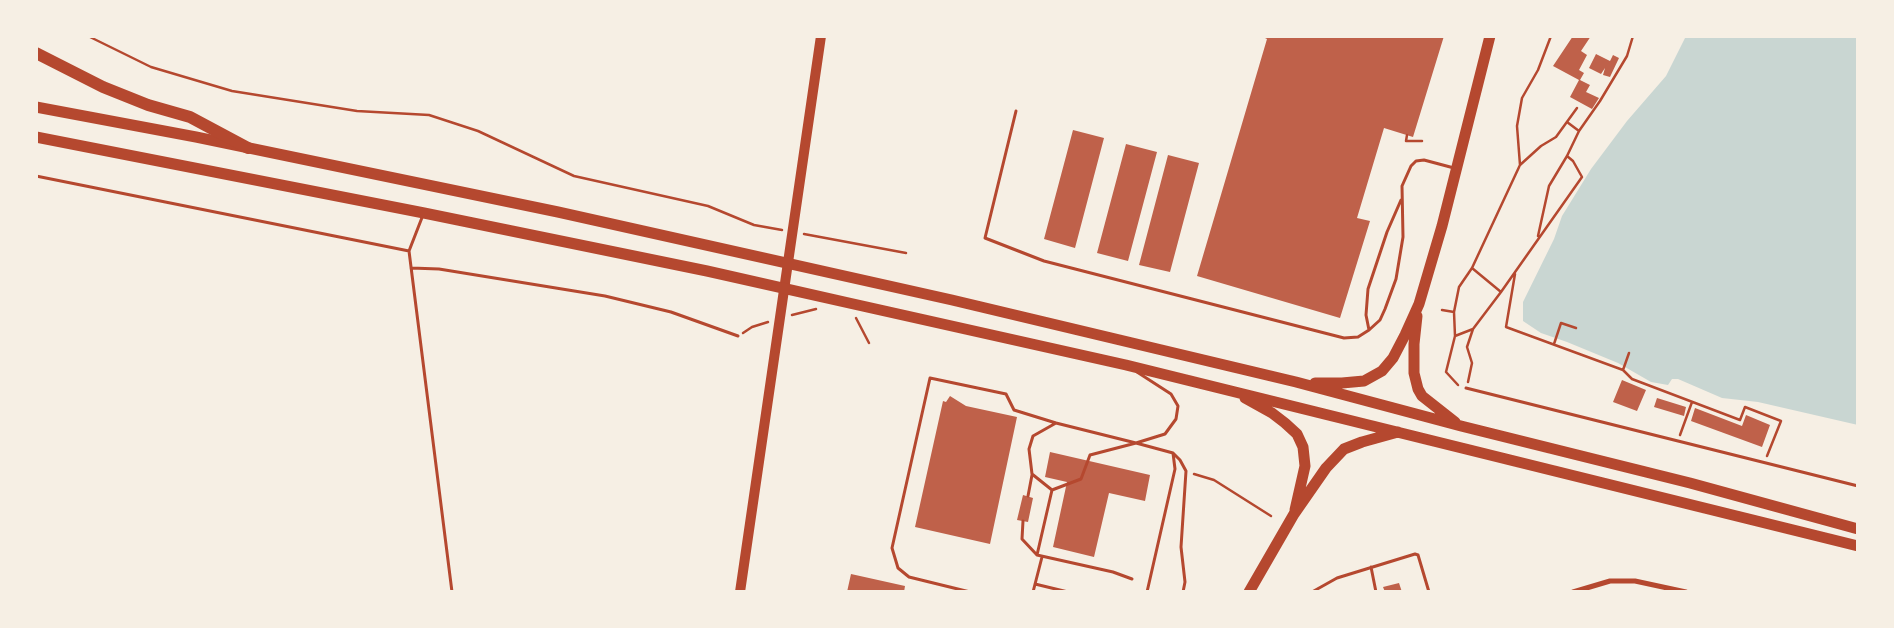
<!DOCTYPE html>
<style>
body{margin:0}
#map{position:relative;width:1894px;height:628px;overflow:hidden;background:#f6efe4;font-family:Spectral,serif}
canvas{display:block}
.frame{position:absolute;inset:0;border:38px solid #f6efe4;pointer-events:none}
</style>
<div id="map">
<canvas width="1894" height="628"></canvas>
<div class="frame"></div>
</div>
<script>
const context = document.querySelector('canvas').getContext('2d');
context.lineJoin = 'round';
function fillPath(path, color) { context.fillStyle = color; context.fill(path, 'evenodd'); }
const toPath = rows => new Path2D(rows.map(r => 'M' + r).join(''));
function strokePath(path, color, width, dash) { context.strokeStyle = color; context.lineWidth = width; context.lineCap = dash ? 'butt' : 'round'; context.setLineDash(dash || []); context.stroke(path); }
const water = toPath([
 [1686,36,1858,36,1858,425,1758,402,1722,398,1678,379,1672,379,1668,385,1651,382,1618,363,1567,342,1541,333,1523,321,1523,302,1554,239,1562,216,1591,169,1627,121,1666,76]
]);
const building = toPath([
 [1261,36,1444,36,1413,137,1384,128,1357,218,1370,221,1340,318,1197,276,1267,39],
 [1573,36,1591,36,1581,51,1587,55,1579,70,1584,73,1580,80,1590,85,1586,92,1599,98,1592,109,1570,97,1579,80,1553,66],
 [1596,54,1610,61,1613,55,1619,58,1610,77,1603,75,1605,68,1601,74,1589,68],
 [1073,130,1104,138,1075,248,1044,239],
 [1126,144,1157,152,1128,261,1097,253],
 [1168,155,1199,163,1170,272,1139,265],
 [1622,380,1646,390,1637,411,1613,402],
 [950,396,966,406,1017,417,990,544,915,527,943,401,946,402],
 [1657,398,1686,407,1684,416,1654,407],
 [1695,408,1742,426,1746,415,1770,425,1762,447,1691,421],
 [1050,452,1150,475,1145,501,1109,493,1094,557,1053,547,1067,482,1045,477],
 [1023,495,1033,498,1028,522,1017,520],
 [851,574,905,586,904,592,885,592,877,590,877,592,847,592],
 [1399,583,1402,592,1385,592,1383,587]
]);
const path = toPath([
 [88,36,151,67,232,91,357,111,429,115,478,131,574,176,708,206,754,225,782,230],
 [1567,122,1579,131],
 [1407,135,1406,141,1422,141],
 [1520,165,1517,126,1522,98,1538,70,1551,36],
 [804,234,906,253],
 [1538,236,1549,186,1567,156],
 [1515,274,1506,327,1623,370,1632,379,1740,420,1745,407,1781,421,1767,456],
 [1501,292,1582,177,1573,161,1567,156,1579,131,1600,101,1627,56,1633,36],
 [1442,310,1454,312,1459,287,1472,268,1520,165,1541,146,1556,137,1577,108],
 [1454,312,1455,336,1446,372,1458,385],
 [792,315,816,309],
 [856,318,869,343],
 [743,333,752,327,768,322],
 [1455,336,1473,329,1501,292,1472,268],
 [1554,344,1561,323,1576,328],
 [1623,370,1629,353],
 [1468,382,1472,363,1467,347,1473,329],
 [1680,435,1692,402],
 [1194,474,1214,480,1271,516]
]);
const service = toPath([
 [1016,111,985,238,1044,261,1344,338,1358,337,1369,330,1380,320,1385,309,1396,279,1403,237,1402,186,1411,166,1416,161,1424,160,1454,168],
 [36,176,409,251],
 [423,215,409,251,452,592],
 [411,268,439,269,605,296,671,312,738,336],
 [1369,330,1366,315,1368,289,1387,232,1401,200],
 [1466,388,1858,486],
 [1052,490,1032,474,1029,449,1033,436,1056,423,1136,443,1165,434,1176,419,1178,406,1171,394,1137,372],
 [1028,496,1032,475],
 [1023,521,1022,539,1037,555],
 [1371,567,1376,592],
 [1132,579,1113,572,1037,555,1052,490,1081,479,1090,455,1136,443,1173,453,1180,460,1186,471,1181,547,1185,582,1183,592],
 [1035,584,1068,592],
 [970,592,909,577,898,568,892,548,930,378,1006,394,1014,410,1056,423],
 [1033,592,1042,557],
 [1147,592,1175,469,1173,453],
 [1312,592,1337,578,1415,554,1418,555,1429,592]
]);
const minor = toPath([
 [1573,592,1610,581,1635,581,1686,592]
]);
const secondary = toPath([
 [740,592,821,36]
]);
const primary = toPath([
 [36,107,196,137,558,212,952,300,1296,382,1461,426,1690,483,1858,529],
 [36,137,424,213,707,271,849,303,1126,365,1858,546],
 [1417,316,1414,344,1414,373,1418,389,1422,396,1455,422],
 [1315,383,1342,383,1364,381,1382,371,1393,358,1405,335,1419,304,1442,226,1490,36],
 [1245,398,1272,413,1285,423,1297,434,1303,447,1305,466,1295,510],
 [1249,592,1294,514,1326,468,1344,449,1362,442,1398,432]
]);
const motorway = toPath([
 [36,53,103,87,148,105,190,117,248,148]
]);
fillPath(water, '#c9d6d2');
fillPath(building, '#bf614a');
strokePath(path, '#b5482f', 2.5);
strokePath(service, '#b5482f', 3);
strokePath(minor, '#b5482f', 5);
strokePath(secondary, '#b5482f', 10);
strokePath(primary, '#b5482f', 11);
strokePath(motorway, '#b5482f', 12);
</script>
